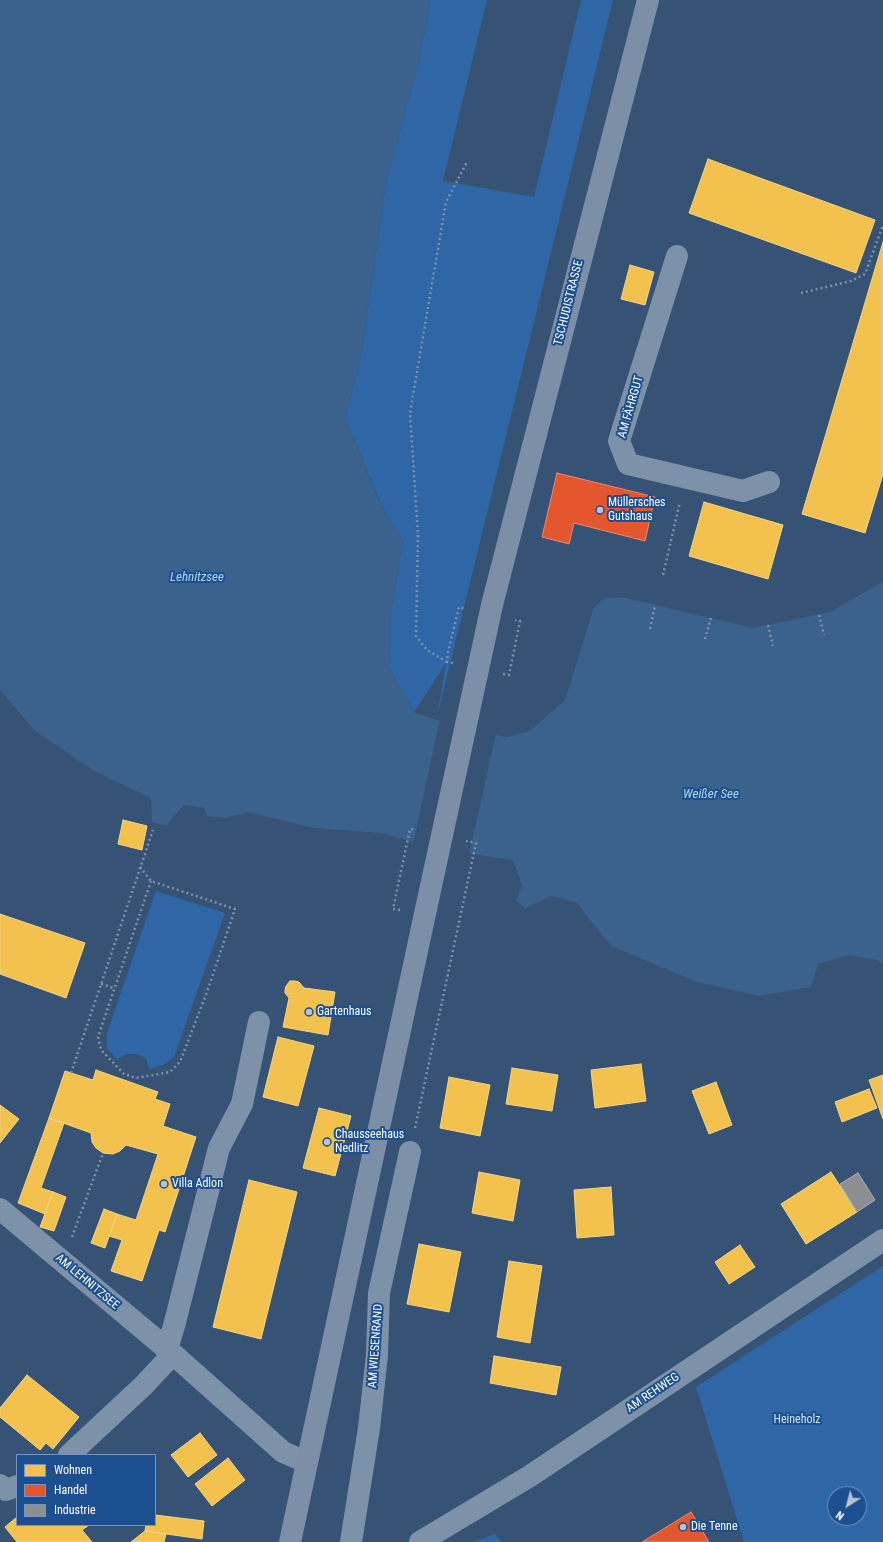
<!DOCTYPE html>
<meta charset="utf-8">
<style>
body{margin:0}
#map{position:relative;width:883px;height:1542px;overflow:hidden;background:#365274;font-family:"Roboto Condensed",sans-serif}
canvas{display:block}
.legend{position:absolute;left:16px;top:1454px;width:140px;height:72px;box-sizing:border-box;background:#1b4f8f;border:1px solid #7695bc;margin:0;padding:5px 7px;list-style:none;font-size:12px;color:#fff}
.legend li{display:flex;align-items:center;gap:8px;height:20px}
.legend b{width:20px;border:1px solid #7695bc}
.north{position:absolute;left:827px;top:1486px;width:40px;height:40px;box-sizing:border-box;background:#1b4f8f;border:1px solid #7695bc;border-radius:50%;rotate:216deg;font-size:11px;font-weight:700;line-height:16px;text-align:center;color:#fff}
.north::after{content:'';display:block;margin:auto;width:14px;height:18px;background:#b9c2ce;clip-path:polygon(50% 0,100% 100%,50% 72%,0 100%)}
</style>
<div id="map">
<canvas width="883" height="1542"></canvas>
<ul class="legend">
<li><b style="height:11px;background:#f2c14e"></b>Wohnen</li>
<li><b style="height:11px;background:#e4572e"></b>Handel</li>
<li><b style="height:11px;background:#8d8d92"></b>Industrie</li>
</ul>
<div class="north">N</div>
</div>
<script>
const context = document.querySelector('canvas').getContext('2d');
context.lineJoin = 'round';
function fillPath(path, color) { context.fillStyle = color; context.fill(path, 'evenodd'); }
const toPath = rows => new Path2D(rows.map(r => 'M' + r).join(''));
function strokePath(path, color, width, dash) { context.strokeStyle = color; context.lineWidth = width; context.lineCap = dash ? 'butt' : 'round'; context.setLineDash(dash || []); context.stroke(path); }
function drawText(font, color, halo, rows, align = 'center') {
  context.font = font + ' "Roboto Condensed",sans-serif'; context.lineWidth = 4; context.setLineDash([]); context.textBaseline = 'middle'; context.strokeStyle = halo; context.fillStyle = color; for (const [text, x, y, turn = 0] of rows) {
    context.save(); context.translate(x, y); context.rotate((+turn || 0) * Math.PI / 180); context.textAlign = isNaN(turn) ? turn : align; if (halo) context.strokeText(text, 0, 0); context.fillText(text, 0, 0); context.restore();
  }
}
const green = toPath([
 [431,0,487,0,443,181,534,197,581,0,613,0,437,717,446,663,414,712,390,669,389,623,403,540,391,523,376,493,345,417,361,357,386,182,419,61],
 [156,891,225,913,174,1057,163,1065,149,1069,146,1058,138,1054,127,1054,117,1059,107,1048,107,1033],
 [883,1266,883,1542,744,1542,696,1387],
 [835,1494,859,1494,859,1518,835,1518],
 [494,1533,502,1542,474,1542,494,1534]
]);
const water = toPath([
 [0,0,431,0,419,61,386,182,361,357,345,417,376,494,391,523,403,540,389,623,390,669,414,712,465,730,507,737,530,731,565,700,594,607,605,598,622,597,753,628,830,612,883,582,883,964,877,960,849,955,818,964,811,987,759,996,697,982,611,946,577,903,552,896,525,908,516,901,522,885,513,860,438,849,382,833,314,828,248,812,226,818,207,816,204,808,184,805,166,826,152,822,151,798,94,771,34,730,0,690]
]);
const pier = toPath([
 [440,719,466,728,496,733,469,855,438,851,413,844]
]);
const homes = toPath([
 [708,159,875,220,856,273,689,213,708,159],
 [883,242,883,474,865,533,802,514,883,242],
 [630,265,654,272,645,305,621,299,630,265],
 [704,502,783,525,768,579,689,556,704,502],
 [123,820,147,826,142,850,118,844,123,820],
 [0,914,85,943,66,998,0,974,0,914],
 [290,981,295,981,299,982,304,988,335,992,328,1035,283,1027,289,998,285,993,285,990,286,986,290,981],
 [278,1037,314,1046,298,1106,263,1097,278,1037],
 [641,1064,646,1101,595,1108,591,1070,641,1064],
 [512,1068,558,1075,552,1111,506,1104,512,1068],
 [96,1070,158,1092,155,1099,170,1104,163,1126,196,1137,165,1232,159,1230,142,1281,111,1271,122,1240,109,1236,117,1214,136,1220,158,1154,126,1145,120,1151,113,1154,103,1153,96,1148,92,1142,91,1133,49,1118,65,1071,93,1080,96,1070],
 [883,1075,883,1119,869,1080,883,1075],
 [449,1077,490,1085,480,1136,440,1128,449,1077],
 [716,1082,732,1125,709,1134,692,1091,716,1082],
 [869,1089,877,1108,842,1122,835,1102,869,1089],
 [0,1105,19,1119,0,1143,0,1105],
 [319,1108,351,1116,335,1176,303,1168,319,1108],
 [49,1118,64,1123,41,1188,53,1192,45,1214,18,1203,49,1118],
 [479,1172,520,1180,513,1221,472,1213,479,1172],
 [831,1172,857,1212,806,1244,781,1204,831,1172],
 [249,1180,297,1192,261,1339,213,1327,249,1180],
 [611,1187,614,1235,577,1238,574,1190,611,1187],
 [53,1192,66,1197,54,1231,40,1227,53,1192],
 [104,1209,117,1214,105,1248,91,1243,104,1209],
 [419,1244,461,1252,449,1312,407,1304,419,1244],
 [740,1245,755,1267,729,1284,715,1262,740,1245],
 [509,1261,542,1266,530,1343,497,1337,509,1261],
 [494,1356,561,1367,556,1395,490,1383,494,1356],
 [27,1375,79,1417,53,1449,46,1443,40,1450,0,1417,0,1408,27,1375],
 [200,1433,217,1455,188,1477,171,1455,200,1433],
 [228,1458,245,1480,212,1506,195,1484,228,1458],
 [155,1515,204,1521,202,1539,145,1531,146,1525,155,1525,155,1515],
 [17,1517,17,1525,89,1525,82,1530,92,1542,17,1542,5,1527,17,1517],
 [145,1531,166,1534,164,1542,131,1542,145,1531]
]);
const shops = toPath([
 [557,473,655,497,645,541,574,523,569,544,542,537,557,473],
 [691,1512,709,1542,642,1542,691,1512]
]);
const industry = toPath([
 [858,1173,875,1200,857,1212,840,1184,858,1173]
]);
const path = toPath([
 [801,293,851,281,865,274,883,225],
 [663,575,680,502],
 [819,615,824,635],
 [768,625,773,646],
 [650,629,655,605],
 [705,639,711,618],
 [447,662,427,650,416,636,418,535,410,413,446,202,467,162],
 [453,663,447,662,448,652,459,607,465,609],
 [503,674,509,675,520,621,515,620],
 [140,867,151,881,235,909,207,992,180,1062,170,1072,136,1078,124,1074,101,1050,98,1037,151,881],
 [400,910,393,909,410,829,416,830],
 [101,984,114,988],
 [71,1073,153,830],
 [415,1128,476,843,466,841],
 [72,1237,103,1153]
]);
const minor = toPath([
 [677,256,619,441,628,464,743,491,769,482],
 [0,1209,173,1354,283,1452,306,1462],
 [167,1349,174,1326,219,1148,242,1104,259,1022],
 [69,1455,143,1386,173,1354],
 [0,1485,6,1490,17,1486],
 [351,1542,369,1428,377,1355,379,1293,410,1152],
 [420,1542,530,1476,883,1240]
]);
const major = toPath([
 [492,605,648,0],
 [290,1542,426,909]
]);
const majorBridge = toPath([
 [426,909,492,605]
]);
const markers = [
 [600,510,4,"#b9c2ce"],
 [309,1012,4,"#b9c2ce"],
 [327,1142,4,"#b9c2ce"],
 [164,1184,4,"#b9c2ce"],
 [683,1527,4,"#b9c2ce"]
];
const streetNames = [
 ["TSCHUDISTRASSE",569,303,-76],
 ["AM FÄHRGUT",631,407,-74],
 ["AM LEHNITZSEE",87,1282,40],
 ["AM WIESENRAND",376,1346,-86],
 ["AM REHWEG",653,1393,-34]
];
const poiNames = [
 ["Müllersches",608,503],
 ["Gutshaus",608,517],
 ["Gartenhaus",317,1012],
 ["Chausseehaus",335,1135],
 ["Nedlitz",335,1149],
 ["Villa Adlon",172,1184],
 ["Die Tenne",691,1527]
];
const parkNames = [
 ["Heineholz",797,1420]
];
const waterNames = [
 ["Lehnitzsee",197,578],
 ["Weißer See",711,795]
];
fillPath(green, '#2f66a5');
fillPath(water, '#3b618d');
fillPath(pier, '#365274');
fillPath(homes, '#f2c14e');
strokePath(homes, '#f6d483', 1);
fillPath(shops, '#e4572e');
strokePath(shops, '#ec896d', 1);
fillPath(industry, '#8d8d92');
strokePath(industry, '#afafb3', 1);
strokePath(path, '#7d92a8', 2.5, [2, 3]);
strokePath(minor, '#7d92a8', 22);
strokePath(major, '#7d8ea7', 22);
strokePath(majorBridge, '#7d8ea7', 22);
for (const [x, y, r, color] of markers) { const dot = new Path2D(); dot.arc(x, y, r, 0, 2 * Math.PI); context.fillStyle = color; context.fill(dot); strokePath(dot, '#1b4f8f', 1.5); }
drawText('12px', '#fff', '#1b4f8f', streetNames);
drawText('12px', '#fff', '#1b4f8f', poiNames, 'left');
drawText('12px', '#cfe3fa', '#1b4f8f', parkNames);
drawText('italic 13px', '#b5d3f5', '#1b4f8f', waterNames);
</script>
